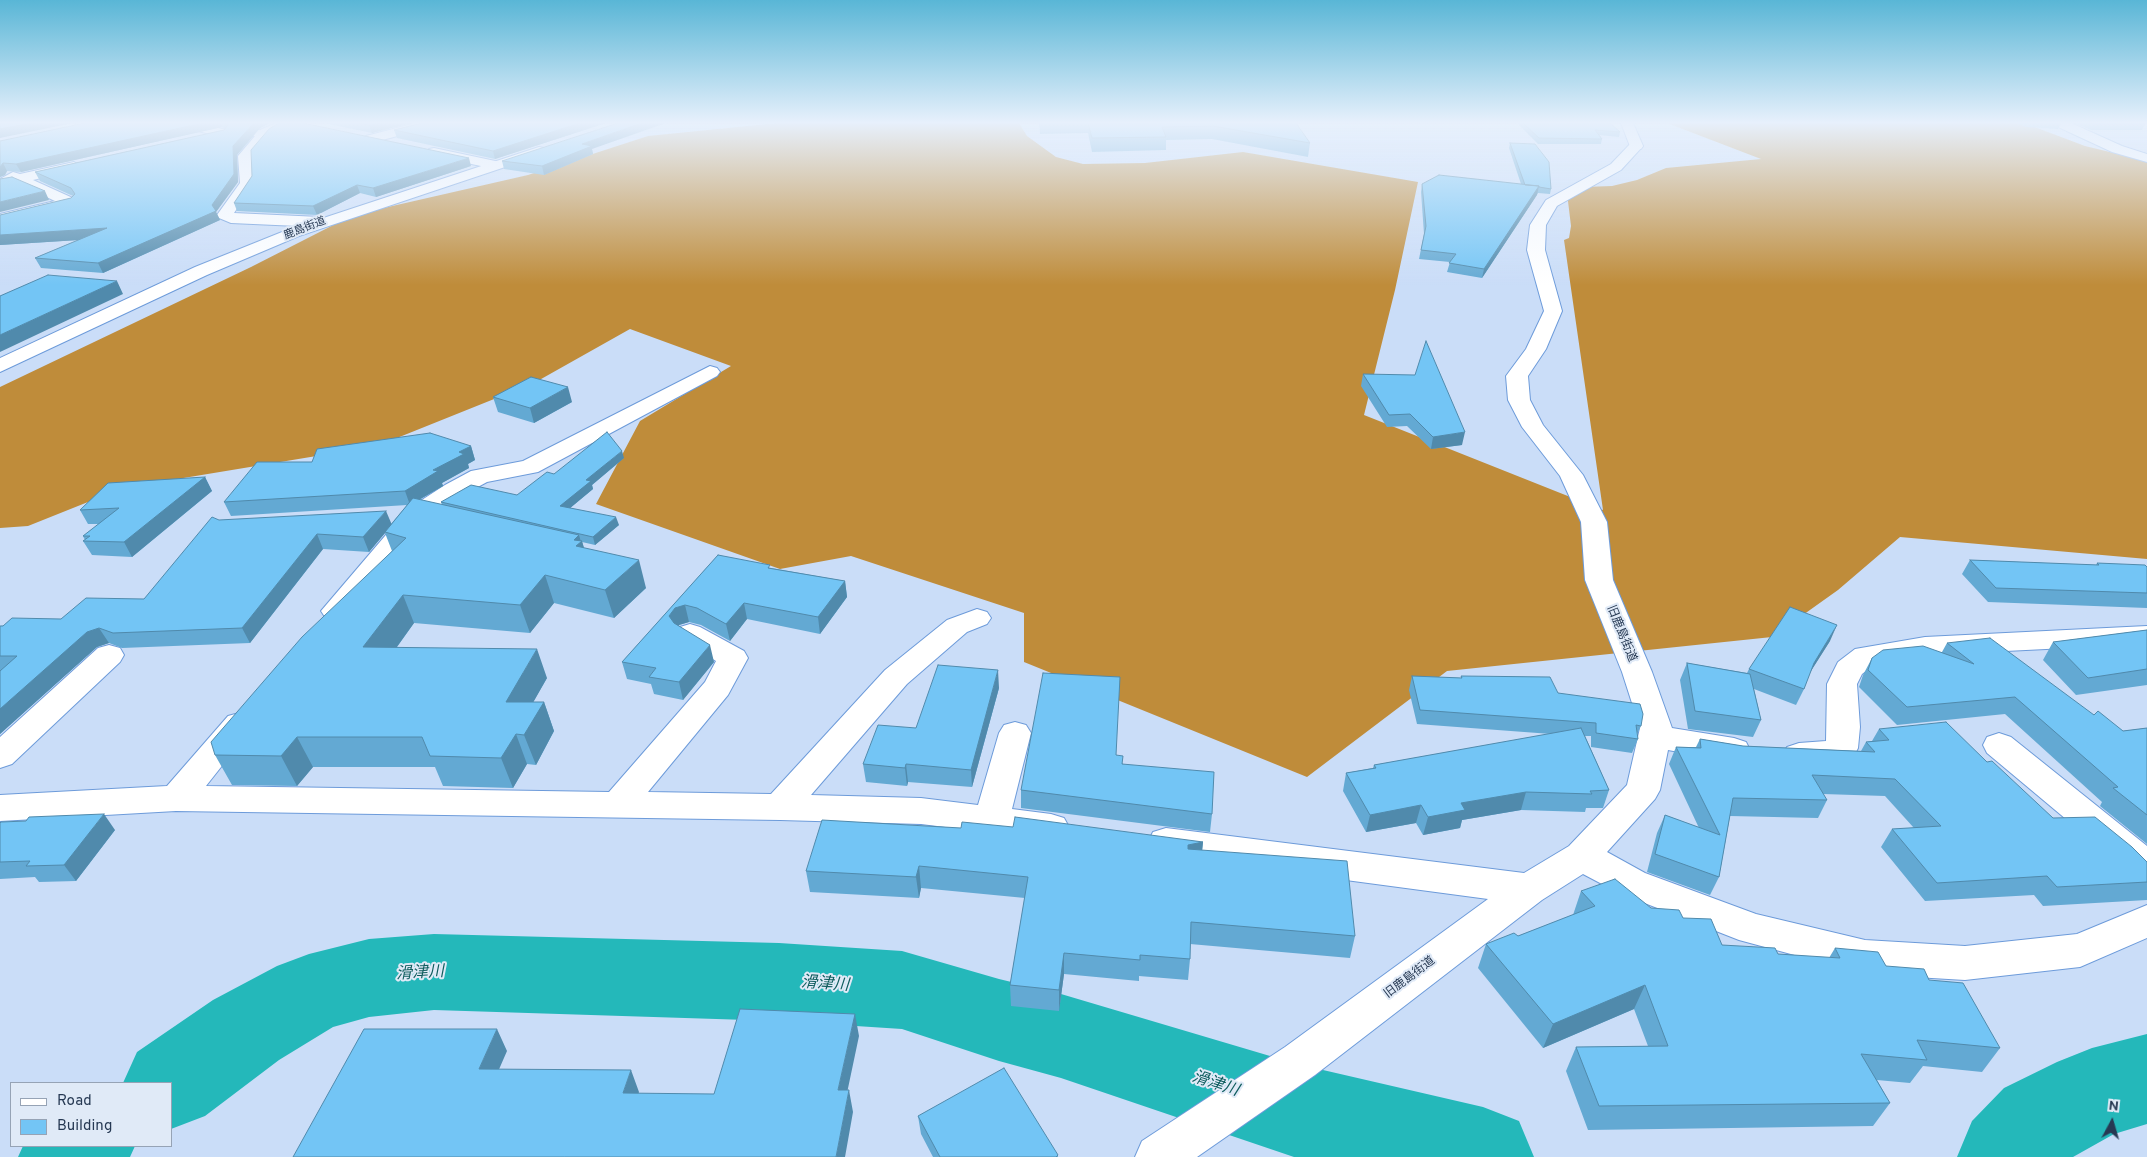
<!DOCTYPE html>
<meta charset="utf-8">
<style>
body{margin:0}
#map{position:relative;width:2147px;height:1157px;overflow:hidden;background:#caddf8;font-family:Overpass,sans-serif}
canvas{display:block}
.legend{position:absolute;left:10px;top:1082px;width:162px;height:65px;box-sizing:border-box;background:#e0eaf7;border:1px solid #96a3b5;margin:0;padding:6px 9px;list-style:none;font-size:15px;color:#263953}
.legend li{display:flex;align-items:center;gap:10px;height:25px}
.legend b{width:25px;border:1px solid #96a3b5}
.north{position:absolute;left:2087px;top:1097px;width:50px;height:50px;-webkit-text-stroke:4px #e0eaf7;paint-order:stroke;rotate:6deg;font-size:14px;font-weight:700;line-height:20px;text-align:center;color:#263953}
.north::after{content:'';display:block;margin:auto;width:18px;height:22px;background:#263953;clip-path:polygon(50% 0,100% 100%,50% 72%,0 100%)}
</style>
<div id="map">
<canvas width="2147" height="1157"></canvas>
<ul class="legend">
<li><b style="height:6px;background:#fff"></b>Road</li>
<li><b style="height:14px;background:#73c5f5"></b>Building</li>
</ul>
<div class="north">N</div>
</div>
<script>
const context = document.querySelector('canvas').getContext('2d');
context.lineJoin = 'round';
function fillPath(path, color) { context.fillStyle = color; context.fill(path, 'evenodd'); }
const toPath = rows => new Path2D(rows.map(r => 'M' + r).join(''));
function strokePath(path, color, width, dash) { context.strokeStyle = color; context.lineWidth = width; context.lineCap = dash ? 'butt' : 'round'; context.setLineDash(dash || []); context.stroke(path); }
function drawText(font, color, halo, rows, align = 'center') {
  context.font = font + ' Overpass,"Noto Sans JP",sans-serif'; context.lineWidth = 4; context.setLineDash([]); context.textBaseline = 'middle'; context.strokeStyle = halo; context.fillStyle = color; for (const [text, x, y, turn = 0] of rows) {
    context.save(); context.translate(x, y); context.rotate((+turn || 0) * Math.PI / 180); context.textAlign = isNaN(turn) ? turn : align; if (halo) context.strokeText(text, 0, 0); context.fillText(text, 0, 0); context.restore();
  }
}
const forest = toPath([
 [777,123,1019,123,1027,136,1056,157,1083,164,1145,163,1243,152,1418,182,1395,290,1364,415,1603,510,1564,240,1569,238,1571,226,1567,193,1584,187,1612,186,1637,180,1666,168,1761,159,1667,123,2024,123,2085,146,2147,161,2147,559,1900,537,1838,590,1772,637,1447,671,1307,777,1024,662,1024,613,851,556,780,569,596,504,640,421,731,366,630,329,534,383,377,446,123,488,28,526,0,528,0,387,251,267,353,215,528,175,648,136]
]);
const river = toPath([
 [434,934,779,943,902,951,999,979,1061,994,1297,1064,1483,1107,1519,1121,1534,1157,1294,1157,1061,1078,999,1061,902,1029,779,1021,434,1010,369,1017,333,1027,279,1060,205,1116,171,1129,171,1083,123,1083,137,1052,213,1000,277,966,309,954,369,939,434,934],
 [2147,1034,2147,1124,2114,1134,2073,1157,1957,1157,1972,1121,2004,1088,2057,1062,2092,1048,2147,1034],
 [23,1146,135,1146,130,1157,18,1157,23,1146]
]);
const street = toPath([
 [177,123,197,123,222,129,255,128,260,130,276,123,305,123,304,126,281,129,271,135,252,157,254,183,234,213,320,217,328,222,320,227,231,223,219,218,217,215,240,183,238,156,255,136,222,137,178,126,177,123],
 [416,123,436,123,435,126,371,143,364,139,366,136,416,123],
 [2055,123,2071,123,2122,146,2147,154,2147,162,2112,152,2056,126,2055,123],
 [1636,142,1643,146,1621,170,1557,206,1546,225,1545,250,1562,311,1546,349,1528,376,1530,400,1543,425,1583,475,1607,522,1613,580,1652,672,1672,728,1734,738,1746,742,1750,750,1746,758,1734,762,1668,750,1660,790,1655,799,1607,852,1645,873,1756,914,1865,940,1965,946,2077,934,2147,905,2147,938,2080,967,1965,980,1865,974,1739,940,1619,893,1583,874,1542,900,1315,1075,1197,1157,1135,1157,1142,1141,1285,1047,1488,899,1166,856,1153,852,1148,842,1153,832,1166,828,1524,873,1569,846,1627,785,1640,728,1622,672,1585,580,1581,522,1560,476,1522,427,1508,400,1506,376,1526,349,1544,311,1527,250,1530,225,1546,200,1611,164,1631,143,1636,142],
 [434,148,500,162,502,165,495,169,429,155,427,152,429,149,434,148],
 [74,162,81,166,79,169,33,180,75,199,78,202,75,205,0,224,0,214,55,201,17,183,0,187,0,179,13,172,20,174,74,162],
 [710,366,717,368,720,372,717,376,538,472,487,482,463,495,426,519,345,617,335,620,325,617,321,611,408,509,445,485,471,471,523,461,710,366],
 [977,609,987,612,991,618,987,624,967,632,907,684,811,795,921,798,978,805,999,733,1004,725,1015,722,1026,725,1031,733,1012,809,1051,814,1064,818,1069,827,1064,836,1051,840,921,824,780,820,176,811,0,821,0,795,167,786,228,716,239,713,250,716,255,724,206,786,609,792,705,682,716,661,680,639,675,633,680,627,690,624,700,627,744,651,748,658,728,695,648,792,771,794,885,670,947,620,977,609],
 [2147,626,2147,644,1925,655,1875,664,1862,674,1857,684,1860,727,1858,748,1854,756,1822,767,1799,767,1787,763,1782,755,1787,747,1799,743,1826,741,1827,684,1838,662,1855,649,1925,637,2147,626],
 [109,645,120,648,124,655,120,662,12,764,0,768,0,737,98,648,109,645],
 [1999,733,2011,737,2147,846,2147,880,2134,876,1987,753,1983,745,1987,737,1999,733]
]);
const secondary = toPath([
 [1621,123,1633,123,1643,146,1641,149,1631,149,1621,123],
 [539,147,544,148,546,151,544,154,299,236,207,275,0,372,0,358,195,267,287,230,539,147]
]);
const wall = toPath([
 [85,123,270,123,260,128,237,155,238,182,216,212,220,220,103,273,41,268,35,258,78,240,0,245,0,215,71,198,73,196,40,181,35,172,224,130,225,129,222,127,21,172,7,171,5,175,0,177,0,141],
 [324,123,411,123,372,133],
 [606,123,495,159,397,138,394,130],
 [1039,123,1296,123,1310,143,1308,157,1212,139,1166,140,1166,150,1092,152,1088,133,1040,134],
 [1517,123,1610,123,1620,132,1619,137,1599,135,1602,139,1601,144,1538,144],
 [2017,123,2061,123,2058,129,2026,127],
 [2074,123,2142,123,2145,124,2142,130,2091,130],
 [1510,143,1551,189,1550,194,1538,193,1482,278,1447,272,1450,262,1419,259,1424,234,1421,192,1422,184,1521,184,1509,148],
 [592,149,593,154,544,175,504,169,502,161],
 [471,166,376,197,360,193,317,215,237,211,234,203],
 [1363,374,1462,445,1431,449,1407,426,1387,427,1361,386],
 [493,397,572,402,534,423,498,412],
 [471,446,475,460,468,464,469,468,442,483,443,486,419,500,442,505,441,502,517,495,554,474,624,458,592,485,593,489,570,508,619,525,595,545,582,542,584,548,646,588,614,618,554,603,530,633,414,623,397,647,547,678,533,702,544,702,554,731,536,765,527,764,513,788,443,786,435,767,313,767,297,786,232,785,215,755,392,551,385,533,369,552,323,549,250,643,122,648,109,643,97,647,0,734,0,626,61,619,144,599,219,520,391,524,407,505,231,516,224,502,312,462],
 [205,477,212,491,132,557,92,555,83,541,85,540,83,536,99,524,88,524,80,510],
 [718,555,771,568,845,581,847,597,820,634,747,619,730,641,701,625,689,622,679,625,679,626,714,662,683,700,654,694,651,684,627,679,622,662],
 [1970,560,2096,565,2097,563,2147,567,2147,608,1988,602,1962,574],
 [2147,630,2147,685,2076,695,2043,660,2053,642],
 [1830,641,1810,672,1804,689,1796,705,1754,689,1761,720,1753,737,1688,729,1680,680,1687,663,1747,673,1749,669],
 [1947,643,2094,715,2123,731,2147,728,2147,844,2100,806,2102,802,2005,714,1897,725,1859,687,1863,675,1872,658,1942,652],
 [1412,676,1461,678,1461,676,1558,693,1641,726,1637,734,1638,739,1632,753,1591,747,1591,736,1585,736,1609,790,1603,808,1586,808,1585,812,1521,810,1462,820,1460,828,1423,835,1416,823,1366,832,1343,791,1346,773,1373,768,1374,765,1551,734,1417,724,1409,690],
 [999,688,972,787,908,782,907,786,866,782,863,764],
 [1879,729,1987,762,2053,818,2147,862,2147,900,2043,906,2034,895,1925,901,1881,847,1892,829,1914,828,1885,796,1823,794,1827,800,1818,818,1730,816,1719,877,1710,895,1647,872,1657,833,1665,815,1699,828,1669,764,1676,747,1696,747,1700,739,1743,746,1861,751,1866,742,1872,741],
 [1117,755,1123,764,1212,814,1210,832,1021,808,1021,790],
 [0,823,115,830,76,881,39,882,35,877,0,879],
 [1013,827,1203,842,1202,850,1355,936,1350,958,1190,944,1190,959,1188,980,1139,976,1139,981,1064,974,1059,1011,1011,1006,1010,985,1025,898,921,888,919,898,810,892,806,871,961,828],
 [1581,891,1651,908,1683,918,1722,945,1778,954,1829,958,1835,948,1886,966,1929,980,2000,1048,1982,1072,1923,1066,1910,1083,1877,1080,1890,1103,1873,1126,1588,1130,1566,1071,1576,1047,1648,1046,1634,1009,1543,1048,1478,968,1486,944,1518,936,1573,915],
 [918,1116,1058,1155,1058,1157,933,1157,921,1134]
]);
const shadedWall = toPath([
 [31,123,73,123,0,138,0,129],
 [203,123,220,123,222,127,21,172,16,164],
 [254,123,270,123,260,128,237,155,238,182,216,212,220,220,103,273,98,263,212,205,233,146],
 [379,123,411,123,372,133,369,125],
 [580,123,606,123,495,159,493,151],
 [642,123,666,123,592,149,593,154,544,175,542,166,582,144],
 [469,158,471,166,376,197,373,188],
 [3,163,7,171,5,175,0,177,0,167],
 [357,185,360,193,317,215,313,206],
 [1539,186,1537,195,1482,278,1484,269],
 [45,191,49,200,0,212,0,202],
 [107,228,111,238,0,245,0,235],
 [117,281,123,294,0,352,0,335],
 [568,387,572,402,534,423,530,408],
 [1465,432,1462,445,1431,449,1433,437],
 [471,446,475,460,468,464,469,468,442,483,443,486,410,505,405,491,459,452],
 [622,451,624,458,592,485,593,489,563,514,560,506,586,480],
 [205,477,212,491,132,557,124,542],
 [386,511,392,525,385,532,385,533,369,552,363,537],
 [616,517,619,525,595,545,593,537],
 [317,534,323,549,250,643,242,628],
 [579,535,581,542,582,541,590,569,584,574,574,540],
 [639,560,646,588,614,618,605,590],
 [545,575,554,603,530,633,520,605],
 [845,581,847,597,820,634,818,617],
 [403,595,414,623,376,676,363,647],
 [744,603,747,619,730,641,726,624],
 [685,605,689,622,679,625,673,633,669,616,675,608],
 [1837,625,1830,641,1806,679,1814,663],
 [99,628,109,643,97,647,0,734,0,709,87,632],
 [710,645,714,662,683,700,679,682],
 [537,649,547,678,517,731,506,702],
 [998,670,999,688,972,787,971,770],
 [544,702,554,731,536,765,524,735],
 [516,734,527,764,513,788,501,758],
 [297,737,313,767,297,786,281,756],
 [906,764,908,782,907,786,905,768],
 [1526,792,1521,810,1462,820,1460,828,1423,835,1428,817,1461,803],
 [1421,805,1416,823,1366,832,1370,815],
 [104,814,115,830,76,881,64,865],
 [1203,842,1201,863,1186,866,1188,845],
 [919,866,921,888,919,898,916,877],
 [1064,953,1064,974,1059,1011,1059,990],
 [1645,985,1634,1009,1543,1048,1553,1024],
 [855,1014,859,1036,843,1112,838,1090],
 [497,1029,507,1051,490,1090,479,1069],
 [631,1070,639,1092,632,1114,623,1093],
 [849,1090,853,1112,845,1157,836,1157]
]);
const building = toPath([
 [0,123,31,123,0,129,0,123],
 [85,123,203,123,16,164,3,163,0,167,0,141,85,123],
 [224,123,254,123,233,146,234,174,212,205,216,211,98,263,35,258,107,228,0,235,0,215,71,198,75,194,71,188,35,172,224,130,228,125,224,123],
 [279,123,303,123,469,158,373,188,357,185,313,206,234,203,252,176,251,150,269,129,279,123],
 [358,123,379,123,369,125,358,123],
 [422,123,580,123,493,151,394,130,422,123],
 [618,123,642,123,582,144,592,146,542,166,502,161,618,123],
 [1088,123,1296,123,1310,143,1213,126,1162,127,1166,137,1092,138,1088,123],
 [1523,123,1610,123,1620,132,1595,130,1602,139,1539,138,1523,123],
 [2091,123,2142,123,2145,124,2094,124,2091,123],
 [1510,143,1535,144,1549,162,1551,189,1539,187,1539,186,1525,185,1510,143],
 [1439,175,1539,186,1484,269,1449,263,1456,254,1421,250,1426,226,1422,184,1439,175],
 [12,177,45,191,0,202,0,179,12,177],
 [48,275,117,281,0,335,0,296,48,275],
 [1426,341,1465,432,1433,437,1410,414,1389,415,1363,374,1415,375,1426,341],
 [531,377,568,387,530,408,493,397,531,377],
 [607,432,622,451,586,480,591,481,560,506,616,517,593,537,441,502,471,485,517,495,547,472,554,474,607,432],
 [430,433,471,446,459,452,464,454,433,470,438,471,405,491,224,502,257,462,312,462,317,449,430,433],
 [205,477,124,542,83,541,90,536,83,536,119,508,80,510,108,483,205,477],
 [413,498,579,535,574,540,582,541,576,546,639,560,605,590,545,575,520,605,403,595,363,647,537,649,506,702,544,702,524,735,516,734,501,758,430,756,422,737,297,737,281,756,215,755,211,742,302,637,406,538,385,532,413,498],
 [386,511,363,537,317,534,242,628,113,633,99,628,87,632,0,709,0,671,17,656,0,656,0,626,3,626,12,618,61,619,86,598,144,599,212,517,219,520,386,511],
 [718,555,770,565,768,568,845,581,818,617,744,603,726,624,697,608,685,605,675,608,669,616,674,623,710,645,679,682,649,677,656,668,622,662,718,555],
 [1970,560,2099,565,2097,563,2145,565,2147,567,2147,593,1996,588,1970,560],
 [1790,607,1837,625,1814,663,1804,689,1749,669,1790,607],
 [2147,630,2147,669,2088,678,2053,642,2147,630],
 [1990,638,2094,715,2098,711,2123,731,2147,728,2147,815,2113,788,2118,787,2015,697,1907,707,1868,670,1872,658,1883,650,1923,646,1974,664,1947,643,1990,638],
 [1687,663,1750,674,1761,720,1695,711,1687,663],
 [938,665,998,670,971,770,906,764,905,768,863,764,878,725,916,728,938,665],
 [1043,673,1120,677,1116,755,1123,756,1122,764,1214,772,1212,814,1021,790,1043,673],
 [1412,676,1462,678,1461,676,1550,677,1558,693,1640,704,1643,714,1641,726,1636,725,1638,739,1596,733,1596,723,1420,710,1412,676],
 [1946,722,1987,762,1992,761,2053,818,2095,817,2132,847,2147,862,2147,882,2057,887,2047,876,1937,883,1892,829,1941,826,1895,779,1812,775,1827,800,1733,798,1719,877,1655,854,1665,815,1720,835,1676,747,1701,748,1700,739,1743,746,1875,752,1866,742,1889,740,1879,729,1946,722],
 [1581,728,1609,790,1590,791,1592,794,1526,792,1461,803,1465,810,1428,817,1421,805,1370,815,1346,773,1376,768,1374,765,1581,728],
 [104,814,64,865,26,866,30,861,0,862,0,823,1,822,26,821,29,817,104,814],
 [1015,817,1203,842,1188,845,1188,849,1347,861,1355,936,1191,922,1190,959,1140,955,1140,960,1064,953,1059,990,1010,985,1028,877,919,866,916,877,806,871,822,820,961,828,962,822,1013,827,1015,817],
 [1615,879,1651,908,1679,910,1683,918,1711,919,1722,945,1775,948,1778,954,1840,958,1835,948,1878,952,1886,966,1924,969,1929,980,1963,983,2000,1048,1917,1040,1927,1060,1861,1054,1890,1103,1599,1106,1576,1047,1668,1046,1645,985,1553,1024,1486,944,1514,933,1518,936,1595,906,1581,891,1615,879],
 [740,1009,855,1014,838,1090,849,1090,836,1157,293,1157,364,1029,497,1029,479,1069,631,1070,623,1093,714,1094,740,1009],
 [1004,1068,1058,1155,1056,1157,940,1157,918,1116,1004,1068]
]);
const farStreetnames = [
 ["鹿島街道",305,229,-21]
];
const streetNames = [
 ["旧鹿島街道",1621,634,68],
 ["旧鹿島街道",1410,978,-37]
];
const nearWaternames = [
 ["滑津川",420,974,-3],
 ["滑津川",825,985,4],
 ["滑津川",1215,1085,18]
];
fillPath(forest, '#bf8c3a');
fillPath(river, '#24b8ba');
strokePath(street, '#6d9bda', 2);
strokePath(secondary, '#6d9bda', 2);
fillPath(street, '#fff');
fillPath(secondary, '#fff');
fillPath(wall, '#63a9d3');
fillPath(shadedWall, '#508aac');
fillPath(building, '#73c5f5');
strokePath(building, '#508aac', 1);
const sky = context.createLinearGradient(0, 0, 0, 285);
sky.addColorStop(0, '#59b6d6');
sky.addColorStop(0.43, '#e7f0fc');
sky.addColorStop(1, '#e7f0fc00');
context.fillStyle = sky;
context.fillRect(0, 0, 2147, 285);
drawText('11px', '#263953', '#e0eaf7', farStreetnames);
drawText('12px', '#263953', '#e0eaf7', streetNames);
drawText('italic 16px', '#0f5d5e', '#e0eaf7', nearWaternames);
</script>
